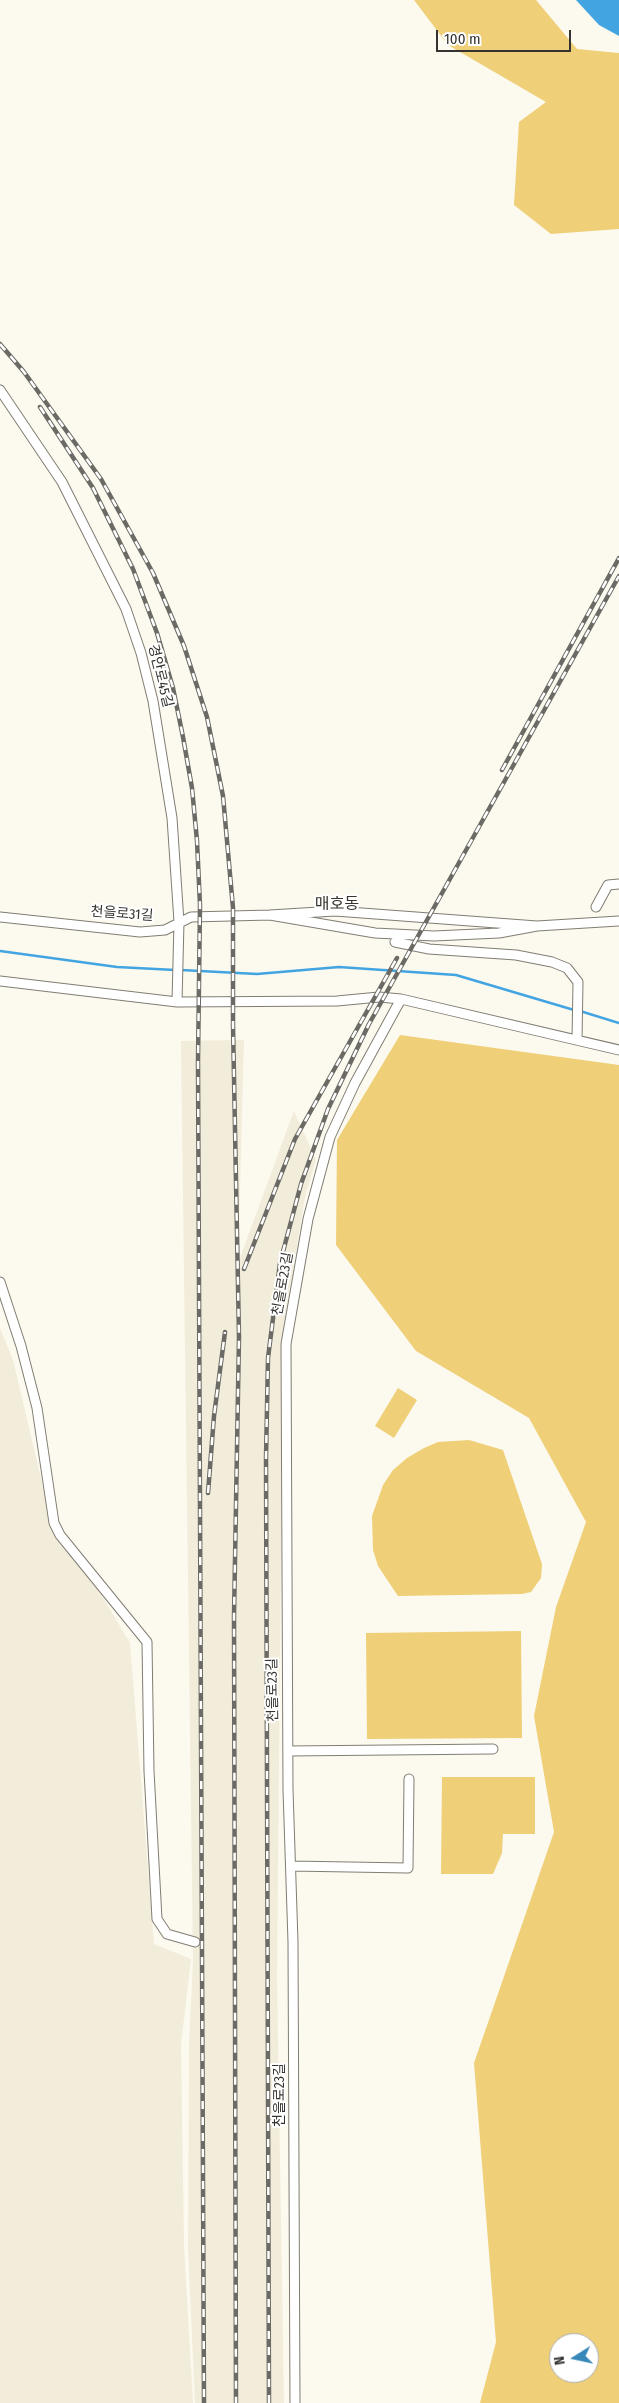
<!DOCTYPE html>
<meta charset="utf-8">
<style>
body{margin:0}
#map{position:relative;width:619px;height:2403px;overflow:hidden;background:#fcf9ee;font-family:"Fira Sans Condensed",sans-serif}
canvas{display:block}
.north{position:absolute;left:549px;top:2333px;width:50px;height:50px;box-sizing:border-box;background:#fff;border:1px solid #aeadac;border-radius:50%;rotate:260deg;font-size:14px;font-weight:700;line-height:20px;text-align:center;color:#34332f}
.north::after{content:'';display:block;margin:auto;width:18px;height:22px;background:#3887b9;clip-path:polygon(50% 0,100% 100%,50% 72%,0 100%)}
.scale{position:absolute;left:436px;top:30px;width:135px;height:22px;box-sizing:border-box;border:2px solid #34332f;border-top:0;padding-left:6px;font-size:15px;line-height:18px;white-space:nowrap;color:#34332f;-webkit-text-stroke:4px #fff;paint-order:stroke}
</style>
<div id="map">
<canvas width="619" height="2403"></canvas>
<div class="north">N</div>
<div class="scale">100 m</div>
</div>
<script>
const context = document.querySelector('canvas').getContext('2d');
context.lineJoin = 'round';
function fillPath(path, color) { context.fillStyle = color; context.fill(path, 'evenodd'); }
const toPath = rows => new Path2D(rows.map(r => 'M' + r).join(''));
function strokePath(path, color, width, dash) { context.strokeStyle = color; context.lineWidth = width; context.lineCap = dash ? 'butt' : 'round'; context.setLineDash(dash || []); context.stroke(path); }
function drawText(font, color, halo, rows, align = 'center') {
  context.font = font + ' "Fira Sans Condensed","Noto Sans KR",sans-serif'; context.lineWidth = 4; context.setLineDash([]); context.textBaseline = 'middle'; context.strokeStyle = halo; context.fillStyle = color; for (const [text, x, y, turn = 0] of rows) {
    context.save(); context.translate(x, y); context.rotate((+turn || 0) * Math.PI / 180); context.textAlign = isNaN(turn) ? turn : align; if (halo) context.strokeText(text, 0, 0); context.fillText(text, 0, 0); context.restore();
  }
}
const built = toPath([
 [244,1040,238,1263,294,1111,316,1160,305,1197,283,1329,277,1978,284,2403,195,2403,188,2248,189,2046,193,1960,181,1041],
 [0,1328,13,1360,47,1504,130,1643,154,1944,191,1959,181,2044,184,2246,193,2403,0,2403]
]);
const green = toPath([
 [414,0,536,0,577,49,619,53,619,229,551,234,514,205,519,122,546,102,448,45],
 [400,1035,619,1065,619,2403,480,2403,496,2342,474,2063,554,1832,534,1716,556,1607,586,1522,529,1418,416,1351,336,1245,337,1140],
 [559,2343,589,2343,589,2373,559,2373],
 [398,1388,417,1400,394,1438,375,1426],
 [469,1440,503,1450,542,1564,541,1578,531,1592,522,1594,398,1596,378,1566,373,1550,372,1516,383,1485,393,1470,407,1458,424,1448,438,1442],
 [521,1631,522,1738,367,1739,366,1633],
 [442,1777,535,1777,535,1834,503,1834,502,1853,493,1874,441,1874]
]);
const water = toPath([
 [576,0,619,0,619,36,599,25]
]);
const stream = toPath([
 [0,951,117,967,175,970],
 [181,970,257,974,339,967,456,975,574,1010],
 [580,1011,619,1023]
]);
const minor = toPath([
 [0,390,62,482,126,609,141,653,153,701,172,818,179,922,177,1002],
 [596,907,608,885,619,884],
 [0,917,140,932,165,930,191,917,270,915],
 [537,926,335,911,270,915,375,933,434,936,499,933,537,926,619,921],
 [395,942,429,949,516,955,552,962,567,968,578,982,577,1040],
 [0,981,177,1002,337,1001,379,997,401,999,619,1050],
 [0,1282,21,1346,37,1408,54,1523,60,1535,147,1642,149,1771,157,1919,167,1934,195,1942],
 [288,1751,493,1749],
 [291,1866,408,1868,409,1779],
 [295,2403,293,1942,288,1790,286,1344,308,1219,330,1137,355,1083,401,999]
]);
const rail = toPath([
 [0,344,24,372,101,479,153,573,184,646,207,717,223,796,233,908,233,1025,239,1337,234,1616,236,2403],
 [40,407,93,488,133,569,157,633,173,688,183,737,192,788,197,841,200,905,198,1061,204,2403],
 [502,770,619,558],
 [244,1269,295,1139,397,958],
 [208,1493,214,1416,225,1332],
 [269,2403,266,1458,268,1358,280,1263,301,1184,328,1109,369,1024,619,576]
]);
const streetNames = [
 ["경안로45길",160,676,76],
 ["천을로31길",122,914,4],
 ["천을로23길",283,1284,-80],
 ["천을로23길",273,1690,-91],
 ["천을로23길",280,2095,-90]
];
const quarterNames = [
 ["매호동",337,905]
];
fillPath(built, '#f2ecda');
fillPath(green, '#efd078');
fillPath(water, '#42a5e2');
strokePath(stream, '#42a5e2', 2.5);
strokePath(minor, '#817d74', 11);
strokePath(minor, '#fff', 9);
strokePath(rail, '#6b6a64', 4.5);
strokePath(rail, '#fff', 2.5, [8]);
drawText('14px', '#34332f', '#fff', streetNames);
drawText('16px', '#36332c', '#fff', quarterNames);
</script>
